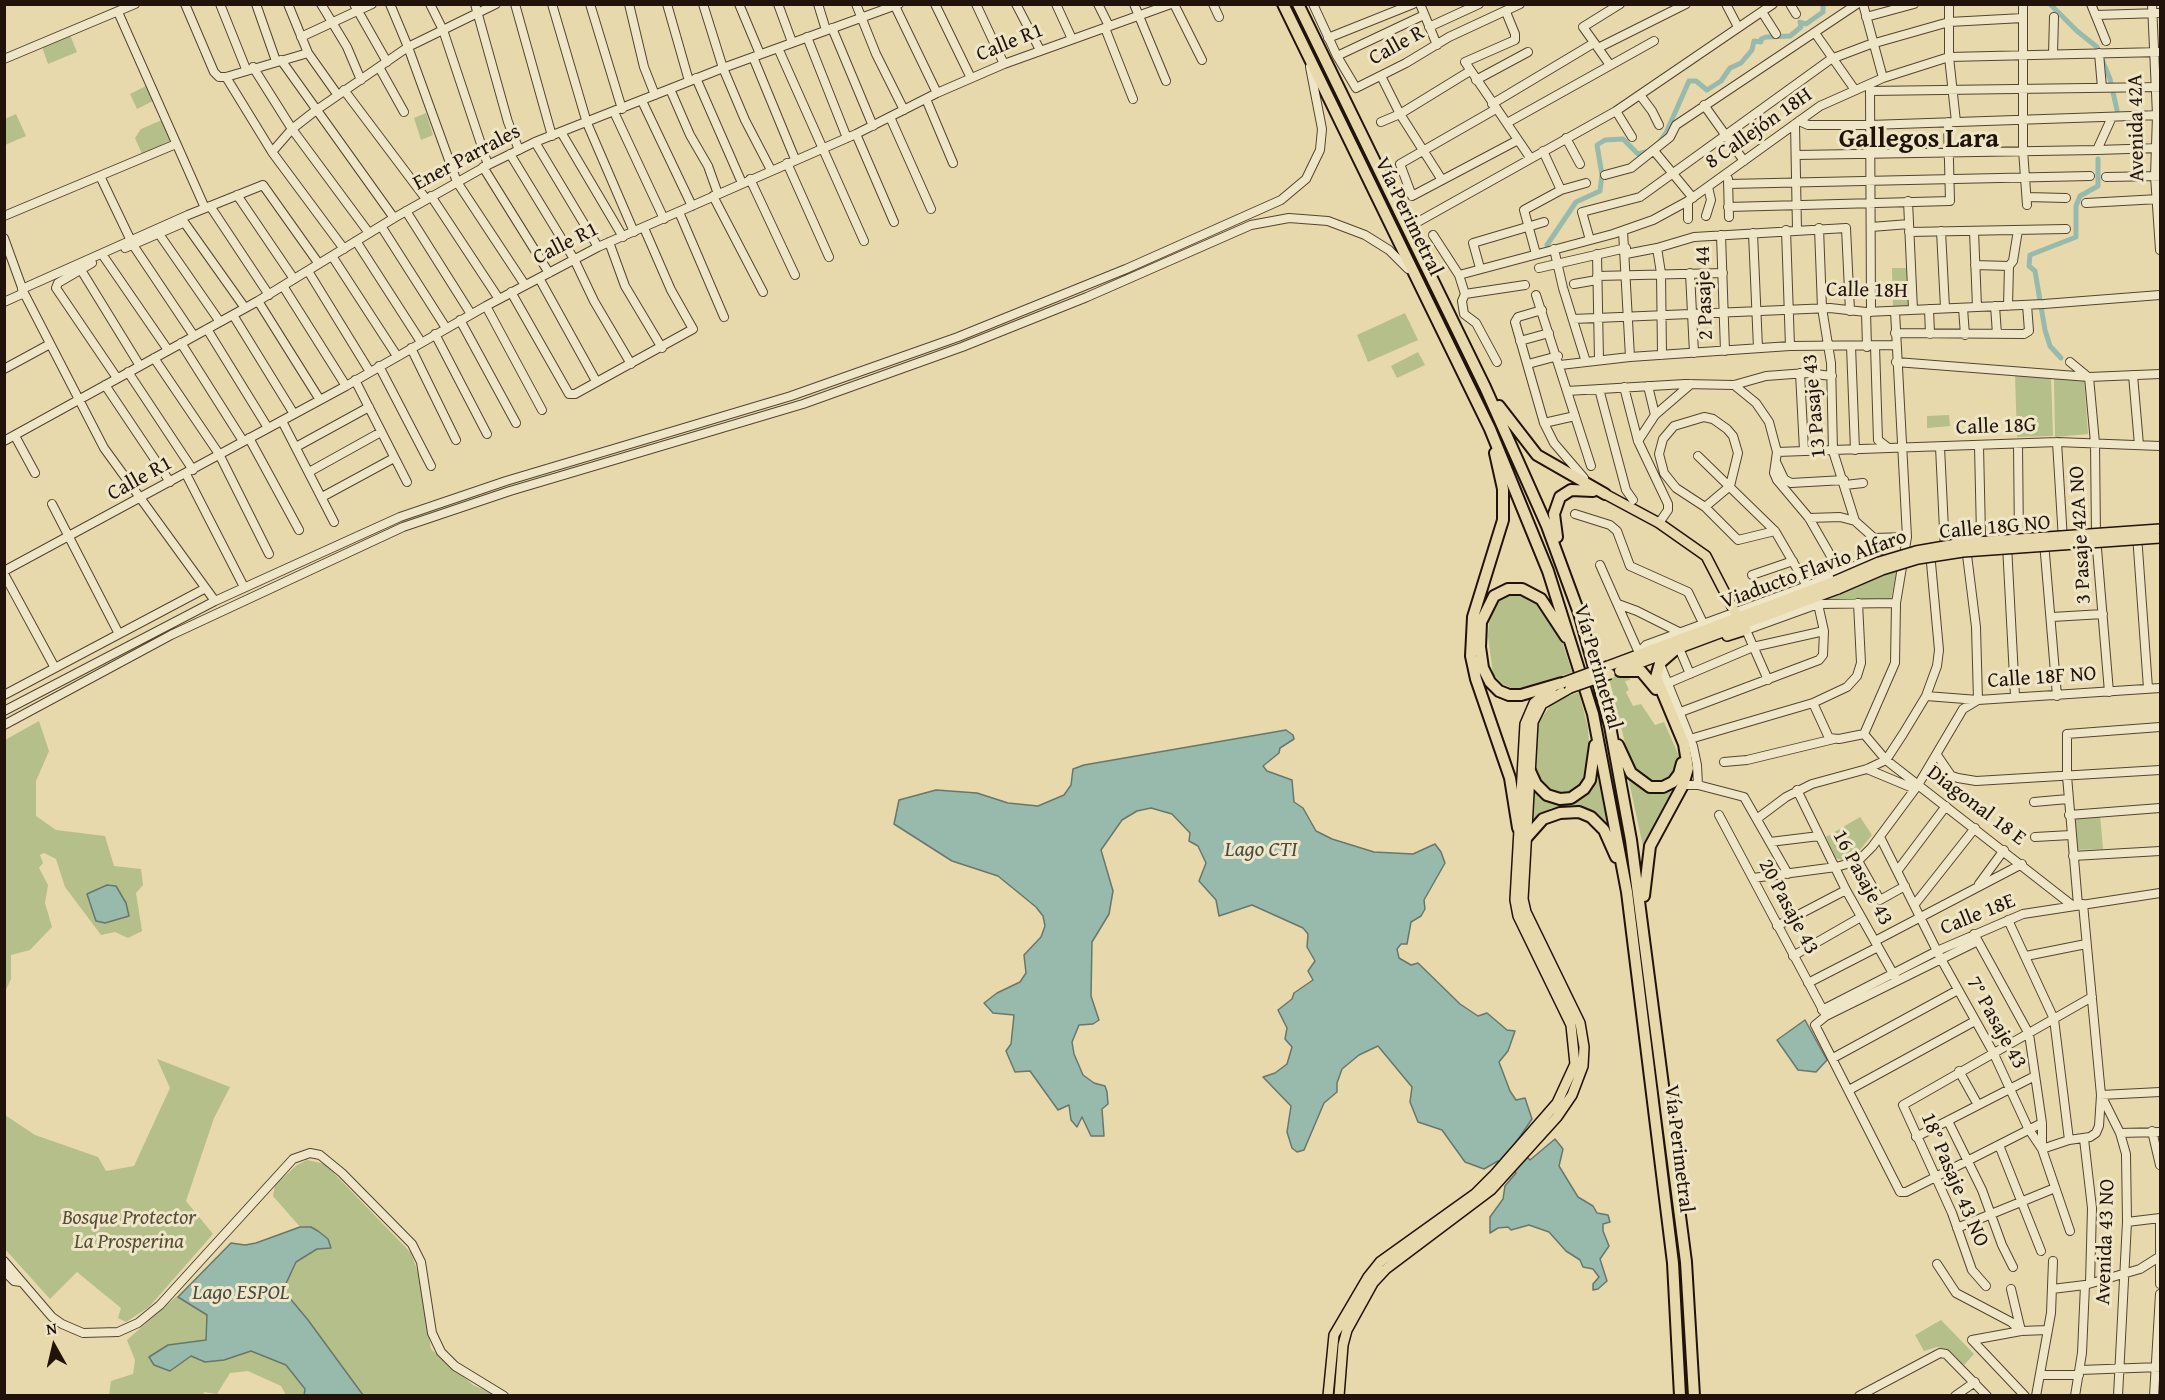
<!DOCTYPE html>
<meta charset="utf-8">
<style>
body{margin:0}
#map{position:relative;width:2165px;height:1400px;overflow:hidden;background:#e7d9ab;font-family:"Gentium Book Plus",serif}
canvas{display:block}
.frame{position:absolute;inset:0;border:6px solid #22130a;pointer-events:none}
.north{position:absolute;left:24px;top:1316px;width:60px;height:60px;-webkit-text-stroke:4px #efe6c8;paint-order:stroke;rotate:352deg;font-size:16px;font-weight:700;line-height:24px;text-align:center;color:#22130a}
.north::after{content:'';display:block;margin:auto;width:21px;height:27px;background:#22130a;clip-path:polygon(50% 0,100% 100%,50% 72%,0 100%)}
</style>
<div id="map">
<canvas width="2165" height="1400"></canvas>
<div class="frame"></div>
<div class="north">N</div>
</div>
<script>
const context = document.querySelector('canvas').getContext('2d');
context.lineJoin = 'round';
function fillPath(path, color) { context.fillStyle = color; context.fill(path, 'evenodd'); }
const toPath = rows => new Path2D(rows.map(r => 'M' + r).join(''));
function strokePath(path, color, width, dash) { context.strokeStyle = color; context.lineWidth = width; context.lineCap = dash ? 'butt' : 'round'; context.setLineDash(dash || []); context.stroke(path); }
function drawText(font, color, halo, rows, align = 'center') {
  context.font = font + ' "Gentium Book Plus",serif'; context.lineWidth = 6; context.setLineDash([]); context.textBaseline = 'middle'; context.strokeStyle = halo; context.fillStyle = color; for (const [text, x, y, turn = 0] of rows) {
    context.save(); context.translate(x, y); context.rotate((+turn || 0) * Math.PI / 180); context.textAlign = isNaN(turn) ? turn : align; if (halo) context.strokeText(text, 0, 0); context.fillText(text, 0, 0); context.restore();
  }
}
const green = toPath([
 [70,35,77,52,48,64,42,47],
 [146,86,153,101,137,109,130,94],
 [426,113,433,135,421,140,414,118],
 [16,114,26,136,5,145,5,119],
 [162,120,172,140,142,154,135,138,141,129],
 [1892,268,1906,268,1908,306,1893,306],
 [1405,313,1418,340,1368,362,1357,335],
 [1418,352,1425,365,1397,378,1391,366],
 [2015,374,2051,376,2053,436,2017,437],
 [2054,379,2084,379,2088,434,2055,437],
 [1949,415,1950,426,1927,428,1927,416],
 [1897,569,1891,599,1821,599],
 [1513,591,1532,595,1559,632,1572,672,1529,688,1513,689,1503,684,1493,674,1488,636,1490,614,1499,594],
 [1628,673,1630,680,1625,681,1629,690,1626,692,1633,706,1641,704,1655,725,1664,722,1679,756,1675,773,1665,780,1655,782,1644,780,1636,775,1629,759,1609,678],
 [1579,692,1588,728,1590,758,1586,781,1568,795,1559,794,1545,786,1535,770,1538,723,1553,702],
 [39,721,49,751,36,781,36,816,56,830,105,836,114,866,141,869,143,885,136,893,142,931,128,938,115,932,101,935,65,887,56,859,44,853,40,855,43,863,39,868,48,885,45,903,52,927,30,950,11,955,11,979,5,992,5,740],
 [1597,765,1608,824,1587,808,1573,805,1551,808,1531,824,1531,783,1571,799],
 [1627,772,1636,785,1649,790,1684,773,1644,851],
 [2100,814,2103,849,2073,850,2071,816],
 [1860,817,1872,835,1855,856,1844,861,1836,858,1826,837],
 [157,1059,230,1087,214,1118,186,1201,213,1234,149,1307,126,1322,118,1318,121,1308,77,1272,50,1299,5,1249,5,1115,35,1135,98,1157,106,1171,134,1166,170,1088],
 [307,1160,325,1164,411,1253,419,1275,431,1349,473,1385,496,1395,363,1395,283,1290,296,1262,317,1249,330,1248,328,1239,318,1231,310,1227,300,1227,273,1196,275,1185,297,1165],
 [177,1296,207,1315,206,1341,184,1343,191,1356,205,1362,224,1360,251,1351,286,1365,305,1390,304,1395,286,1395,281,1386,248,1371,230,1373,217,1394,204,1392,203,1396,109,1396,111,1381,133,1374,135,1360,127,1340],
 [1941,1320,1974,1354,1964,1365,1949,1350,1937,1347,1924,1351,1915,1335]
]);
const water = toPath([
 [1286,730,1293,735,1294,739,1280,748,1279,753,1263,766,1267,771,1292,780,1294,802,1303,808,1316,831,1332,839,1374,852,1413,854,1435,844,1441,852,1445,863,1424,900,1425,909,1421,916,1411,922,1407,944,1401,944,1397,949,1399,958,1411,965,1418,963,1460,1004,1478,1016,1487,1013,1507,1030,1515,1031,1508,1051,1499,1062,1510,1091,1516,1100,1525,1098,1532,1119,1515,1144,1530,1160,1555,1139,1563,1149,1559,1166,1578,1197,1593,1206,1597,1213,1608,1215,1610,1222,1603,1224,1603,1231,1609,1246,1600,1259,1607,1281,1598,1289,1593,1290,1593,1284,1599,1277,1593,1269,1583,1267,1580,1260,1566,1251,1549,1232,1529,1225,1511,1230,1508,1227,1498,1228,1490,1233,1490,1217,1503,1199,1505,1186,1516,1173,1498,1161,1484,1169,1465,1162,1442,1130,1418,1122,1410,1102,1412,1087,1378,1046,1359,1055,1342,1069,1337,1083,1337,1092,1324,1103,1304,1150,1297,1152,1292,1148,1287,1132,1291,1106,1263,1077,1275,1073,1287,1064,1292,1047,1285,1039,1287,1028,1278,1010,1292,999,1294,993,1313,980,1308,971,1315,961,1307,947,1308,934,1303,928,1252,905,1219,916,1216,900,1199,881,1206,863,1198,846,1189,841,1190,833,1172,814,1151,808,1137,811,1122,820,1101,850,1113,891,1109,914,1092,942,1091,996,1099,1020,1093,1024,1079,1025,1072,1042,1074,1054,1083,1075,1094,1083,1105,1086,1107,1092,1108,1104,1102,1109,1104,1136,1091,1136,1082,1117,1077,1127,1071,1120,1069,1105,1058,1110,1030,1071,1015,1072,1006,1051,1011,1044,1014,1015,993,1013,984,1003,997,993,1020,982,1026,973,1024,955,1041,937,1045,926,1043,916,1036,907,998,876,952,861,894,824,899,800,936,790,977,793,1008,803,1038,806,1064,795,1071,785,1073,769,1084,765,1286,730],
 [107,885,116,886,126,903,129,916,105,923,96,921,87,894,107,885],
 [1805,1020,1827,1060,1816,1072,1798,1070,1777,1040,1805,1020],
 [300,1227,311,1227,318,1231,328,1239,331,1248,317,1249,296,1262,283,1290,308,1320,363,1395,304,1395,305,1389,286,1365,251,1351,224,1360,205,1362,191,1356,170,1371,154,1365,149,1357,168,1345,206,1340,207,1315,178,1297,231,1243,245,1245,256,1243,300,1227]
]);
const canal = toPath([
 [2050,4,2077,31,2097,47,2110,79,2117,110],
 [1659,143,1666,133,1689,81,1696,81,1707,90,1721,81,1730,68,1741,63,1752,50,1754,41,1761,42,1761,39,1766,37,1790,36,1801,27,1800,22,1806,24,1823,12,1823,4],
 [1547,245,1576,202,1600,191,1602,175,1597,145,1605,140,1623,139,1638,154,1650,151],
 [2061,358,2050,346,2045,330,2035,271,2029,266,2030,255,2076,237,2076,206,2080,196,2098,186,2098,159]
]);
const minor = toPath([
 [185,4,214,72,219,77,226,77,308,53],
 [220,4,246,69],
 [256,4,276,61],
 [288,4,308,53,337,94],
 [321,4,347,47,361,80],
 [354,4,387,62],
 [390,4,408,47,457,182,525,285],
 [430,4,443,30,488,165],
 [475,4,508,122,519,150],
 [515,4,552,136],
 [552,4,587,123,634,232],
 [590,4,622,109],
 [629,4,644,67,655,95],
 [667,4,689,81],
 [703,4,723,68,745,120,771,170],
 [739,4,760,54],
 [778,4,792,42],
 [818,4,826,30],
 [856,4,876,54,904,110],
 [894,4,937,93],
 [935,4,971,78],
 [976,4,1004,64],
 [1016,4,1040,50],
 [1056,4,1072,39],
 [1098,4,1109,26],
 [1134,4,1166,81],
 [1174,4,1202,60],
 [1213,4,1219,17],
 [1313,4,1337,56,1356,88,1406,63,1449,37,1520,4],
 [1420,4,1437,45],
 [1620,4,1583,27,1598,48,1686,4],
 [1726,4,1738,27],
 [1790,4,1796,14],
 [1863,4,1883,78],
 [1949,4,1949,57,1956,122],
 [2023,4,2023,150,2027,205],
 [2091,4,2106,41],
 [2152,4,2157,115,2155,176,2160,250],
 [118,12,205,208],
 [1506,12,1515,34,1515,40,1465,62,1529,156],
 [1762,12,1776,34],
 [2096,15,2160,13],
 [1866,17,1914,4],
 [1429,27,1479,4],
 [832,28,873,126],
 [1105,28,1133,99],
 [1815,33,1855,90],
 [301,37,372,4],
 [807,37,847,138],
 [1328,38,1413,4],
 [778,48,864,241],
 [1598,48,1610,65],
 [2099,53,2102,88],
 [2053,54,2054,17],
 [1337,56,1424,15],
 [753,57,795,159],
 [4,59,135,4],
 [281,60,394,218],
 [253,67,292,129,369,233],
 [379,67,404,112],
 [1381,76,1400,114,1442,180],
 [226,77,272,152,344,249],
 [696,78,742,183],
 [1476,80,1528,52],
 [1870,88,1871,312],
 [670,89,690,135,708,166,718,194],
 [344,90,426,199],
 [1870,91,2160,87],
 [1640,95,1652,111,1659,125],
 [926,99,953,163],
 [642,101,692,206],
 [1492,104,1594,43],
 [1704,105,1744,161],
 [1496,109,1400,164,1412,196,1518,140],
 [1616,111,1632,137],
 [614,112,664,219],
 [890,117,931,209],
 [2112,117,2097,150,2159,148],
 [1799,121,1808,125,1870,125,2160,115],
 [1381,122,1400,114,1470,71],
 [1507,123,1654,41],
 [1795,124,1797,230],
 [561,132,623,237],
 [856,134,894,222],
 [1566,138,1580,164],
 [535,142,598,247],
 [272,152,292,129,315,111,408,47,496,4],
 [1655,152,1693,198],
 [510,154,574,259,594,301,631,364],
 [1796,155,2097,150],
 [787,163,829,257],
 [483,167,549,273],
 [1605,175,1631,168,1670,137,1676,125,1857,4],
 [100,176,133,245,194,336],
 [2106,177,2160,176],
 [750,179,795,275],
 [1728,179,1729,217],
 [1728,184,2090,176],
 [1561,190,1586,183],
 [237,195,294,279],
 [431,196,499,299],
 [713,196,763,292],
 [2027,197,2066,198],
 [1908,201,1913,310],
 [2086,203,2159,199],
 [210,206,269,295],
 [1728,207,1950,201,1948,122],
 [406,211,471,314],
 [679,212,724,317],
 [4,216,176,144],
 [1706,216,1711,200,1708,187],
 [1688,219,1688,201],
 [184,222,245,308],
 [381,226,446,328],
 [1871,227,1909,224],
 [1407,228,1616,111,1773,4],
 [1819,228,1822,308,1831,363,1833,451,1855,521,1874,538,1907,537],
 [1786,230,1790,346],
 [157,231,220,322],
 [1623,231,1630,357],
 [1941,231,1945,308],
 [1974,231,1977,307],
 [1909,232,2066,229],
 [1753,233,1758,348],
 [1433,235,1459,275,1465,294,1525,285],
 [1721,235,1725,351],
 [4,238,24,293,104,448,215,601],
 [1590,240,1582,212,1640,197,1831,59,1868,45,1949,22,2023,18],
 [356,241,421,342],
 [609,242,625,286,662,348],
 [125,248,183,223],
 [1657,248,1661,273,1662,355],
 [1554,249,1563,288,1586,362],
 [1536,254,1524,210,1561,190,1543,151],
 [1597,254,1599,360],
 [1626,254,1657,248,1694,237,1846,228,1850,311],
 [332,256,397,356],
 [104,257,168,350],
 [92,263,58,283,56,288,117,378],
 [78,265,140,366],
 [1975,265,2009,266,2008,306],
 [2009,266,2013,261,2018,230],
 [1480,268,1473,243,1544,222],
 [1539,268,1626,248],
 [308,271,370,372],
 [1690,273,1694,353],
 [1459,275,1613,234,1653,220,1688,201,1820,106,1883,78,1949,57,2160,52],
 [1597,276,1723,273],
 [539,278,596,381],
 [1574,284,1597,280],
 [283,286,346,386],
 [22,289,188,215,263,185,319,264],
 [511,292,569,394,575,394,693,329,671,290,644,228],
 [1465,294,1462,301,1464,314,1476,323,1497,362],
 [1536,295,1591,466],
 [258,301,320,400],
 [4,302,24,293],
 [486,306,542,410],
 [1995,306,1997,334],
 [1963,308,1965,335],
 [1929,309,1930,334],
 [1542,310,1518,317,1515,322,1544,423,1554,443,1584,478],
 [1895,311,1907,537,1896,603,1895,663,1864,734,1886,760,2073,906],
 [1866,312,1867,347],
 [233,315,294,414],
 [1573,319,1830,308,1866,312,2044,304,2160,295],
 [460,320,516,423],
 [207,329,268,428],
 [1895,333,2024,334,2029,331,2027,305],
 [435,334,487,434],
 [1520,341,1549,333],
 [181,343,243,441],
 [1851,346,1855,450],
 [1875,346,1878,440,1887,447],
 [411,348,456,440],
 [154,358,219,454,269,554],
 [1896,362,2089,377,2160,374],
 [2070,362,2087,376],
 [1528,364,1558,356],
 [1560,365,1630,357,1790,346,1895,345],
 [379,366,431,466],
 [4,369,50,344],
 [128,372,193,470],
 [1800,373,1804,450],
 [2133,375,2139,445],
 [2089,377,2095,443,2096,537,2109,692],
 [355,380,407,482],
 [105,385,170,482],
 [1734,385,1756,403,1769,422,1777,452,1774,473,1777,480,1809,518,1840,572],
 [1648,386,1655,415],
 [1624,387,1638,441,1668,504,1668,510,1659,523],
 [1599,389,1626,490,1633,500],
 [1567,391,1685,384,1734,385,1766,376,1806,373,1832,376],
 [282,421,334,522],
 [1544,423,1575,416],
 [15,436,35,473],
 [249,438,299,530],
 [4,441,258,301,394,218,488,165,535,142,723,68,899,4],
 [1638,441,1655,415,1691,384],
 [2057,442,2063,540],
 [2018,444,2019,542],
 [296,447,369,407],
 [1940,447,1945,550],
 [1777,452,2057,442,2160,446],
 [1698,456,1775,531,1807,586],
 [1776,462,1784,479,1791,483,1844,480],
 [309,472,381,432],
 [186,474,244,587],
 [1845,485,1863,483],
 [322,497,394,458],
 [52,504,119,634],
 [1705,507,1730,486,1738,453,1733,436,1727,429,1713,419,1704,417,1674,426,1663,439,1659,454,1664,473,1676,488,1705,507,1738,540,1775,531],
 [1575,514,1610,525,1617,531,1630,566,1688,592,1704,625],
 [1809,518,1840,517,1855,521],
 [2137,535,2148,688],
 [2044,542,2057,696],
 [1977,545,1981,535,1979,446],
 [2007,545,2015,696],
 [1966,547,1976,627,1978,700],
 [1600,565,1639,653],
 [4,571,346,386,486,306,598,247,856,134,937,93,1004,64,1171,4],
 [4,574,55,668],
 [1752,575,1793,561],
 [1618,604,1637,611,1681,633],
 [2052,617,2103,614],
 [1679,648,1690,674],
 [1637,655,1646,645,1807,586,1869,560,1881,559],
 [1660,664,1693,746,1697,765,1698,785],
 [1768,680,1746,630,1818,604,1896,603],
 [1666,684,1753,647,1824,631],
 [4,695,204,589],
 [1926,696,1978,700,2160,688],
 [1813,703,1829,738,1839,739,1864,734],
 [4,711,215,601,400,517,506,481,791,396,958,337,1126,269,1281,200,1306,179,1320,150,1322,129,1310,67],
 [1678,713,1819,660,1823,655,1824,631,1818,604],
 [4,725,171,635,403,527,510,491,803,404,962,347,1087,297,1251,225,1289,218,1328,221,1365,235,1389,250,1408,269],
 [1690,739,1813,703,1847,687,1857,676,1861,663,1858,603],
 [1937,755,1950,774],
 [1724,762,1747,760,1834,739],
 [1928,768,1958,778,1976,781,2160,770],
 [1867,769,1915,789],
 [1683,785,1698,785,1744,797,1788,874],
 [1797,790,1846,890,1895,977],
 [2034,802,2068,799],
 [1719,815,1824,1012],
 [2069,815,2160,808],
 [1758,818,1786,797,1812,784,1867,769,1886,760,1903,734,1926,696,1937,666,1939,650,1930,552],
 [1880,837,1941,959,1993,1052,2028,1128,2042,1149,2070,1231],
 [2035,837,2071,835],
 [1770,842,1819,836],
 [2073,856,2160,851],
 [1858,861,1880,900,1905,886],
 [1898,870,1946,806],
 [1753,878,1836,867,1858,861,1872,847,1918,785,1963,709,1978,700],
 [1979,884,2004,850],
 [1915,904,1975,828],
 [2078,905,2067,776,2067,734,2160,727],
 [2008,920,2054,1019,2069,1140],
 [1777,926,1846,890],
 [1974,934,2029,1034,2042,1123,2042,1149,2069,1140,2090,1137,2096,1133,2099,1126,2101,1095,2083,904],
 [1875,941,2022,864],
 [1978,941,1826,1016,1815,1025,1900,1192,1906,1192,2042,1123],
 [1793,956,1861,917],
 [2026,956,2086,944],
 [1808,983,1878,947],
 [1822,1010,1937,951,2023,914,2160,893],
 [1833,1058,1958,990],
 [1959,1071,1978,1105],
 [1849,1090,1975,1021],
 [1948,1121,1982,1190,2002,1245,2013,1267],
 [2152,1131,2160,1165],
 [2120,1133,2160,1132],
 [1916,1137,2035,1076],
 [2084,1139,2092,1208,2090,1283],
 [1999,1145,2041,1251],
 [2127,1222,2160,1218],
 [2160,1222,2160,1284],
 [1957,1228,2055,1188],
 [4,1261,52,1317,62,1324,83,1333,118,1332,138,1323,160,1305,293,1159,310,1153,320,1155,342,1173,412,1244,421,1262,432,1333,441,1352,455,1366,504,1396],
 [1937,1264,1956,1293,2011,1322,2021,1331,2011,1289],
 [4,1271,14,1281,21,1282],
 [1986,1286,1972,1270,1952,1213,1903,1105,2092,997],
 [2052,1289,2085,1285,2140,1269,2159,1257],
 [2080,1370,2160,1367],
 [2041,1375,2079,1375],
 [1859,1396,1940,1353,1946,1354,1987,1396],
 [1955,1396,1975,1382],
 [2025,1396,1972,1340,2021,1331,2048,1330],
 [2036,1396,2051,1313,2053,1261],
 [2075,1396,2082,1353,2085,1285],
 [2118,1396,2127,1222,2126,1154,2120,1133,2101,1095,2160,1092],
 [2154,1396,2160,1294]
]);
const major = toPath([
 [1605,494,1659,523,1706,556,1738,618],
 [1727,636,1746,630],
 [1608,666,1835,581],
 [1621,670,1838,589],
 [1328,1396,1334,1335,1368,1277,1380,1262,1475,1194,1495,1174,1557,1103,1575,1064,1571,1025,1518,916,1515,900,1525,724,1534,703,1552,688],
 [1339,1396,1343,1345,1347,1330,1373,1283,1386,1269,1491,1190,1557,1117,1572,1095,1583,1066,1584,1047,1580,1023,1526,912,1523,899,1533,722,1542,704,1570,688]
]);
const highway = toPath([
 [1283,4,1490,429,1548,571,1593,714,1627,892,1673,1263,1680,1396],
 [1298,4,1485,387,1547,526,1579,613,1610,726,1631,840,1686,1262,1694,1396],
 [1499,406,1537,455,1605,494],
 [1495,453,1503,489,1503,520,1473,617,1471,656,1476,679,1510,778,1518,828],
 [1557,537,1554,514,1560,497,1571,490,1593,491],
 [1620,671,1641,671,1656,689],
 [1562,683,1521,695,1509,695,1499,691,1490,682,1483,668,1480,647,1481,622,1494,596,1508,589,1522,589,1541,599,1566,637],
 [1618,745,1631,773,1650,787,1663,787,1673,782,1679,774,1682,763],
 [1530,771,1536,784,1547,795,1560,799,1571,798,1584,789,1590,780,1595,745],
 [1527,837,1543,819,1560,813,1579,812,1591,817,1604,830,1616,857],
 [1644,896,1650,846,1683,785,1688,768,1684,744,1656,677,1660,663,1676,649]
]);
const majorBridge = toPath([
 [1835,581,1879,562,1916,551,1962,543,2160,529],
 [1838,589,1882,570,1918,559,1963,552,2160,538],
 [1562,683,1608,666],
 [1570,688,1610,674]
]);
const streetNames = [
 ["Calle R1",1010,43,-22],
 ["Calle R",1397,46,-29],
 ["Avenida 42A",2137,128,-91],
 ["8 Callejón 18H",1759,129,-35],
 ["Ener Parrales",467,158,-28],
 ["Vía Perimetral",1408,217,64],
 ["Calle R1",566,244,-27],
 ["Calle 18H",1867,291,1],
 ["2 Pasaje 44",1705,293,-92],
 ["13 Pasaje 43",1815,406,-95],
 ["Calle 18G",1996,427,-2],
 ["Calle R1",140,479,-29],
 ["Calle 18G NO",1995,528,-5],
 ["3 Pasaje 42A NO",2081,535,-93],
 ["Viaducto Flavio Alfaro",1814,570,-20],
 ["Vía Perimetral",1597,667,74],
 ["Calle 18F NO",2042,678,-4],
 ["Diagonal 18 E",1976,806,37],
 ["16 Pasaje 43",1862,878,62],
 ["20 Pasaje 43",1788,907,62],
 ["Calle 18E",1978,915,-22],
 ["7° Pasaje 43",1996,1023,61],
 ["Vía Perimetral",1678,1149,83],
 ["18° Pasaje 43 NO",1954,1180,67],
 ["Avenida 43 NO",2106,1242,-88]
];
const parkNames = [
 ["Bosque Protector",129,1219],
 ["La Prosperina",129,1243]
];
const waterNames = [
 ["Lago CTI",1261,850],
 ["Lago ESPOL",241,1293]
];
const districtNames = [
 ["Gallegos Lara",1919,140]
];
fillPath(green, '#b4bf8a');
fillPath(water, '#97baad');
strokePath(water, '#68776c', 1.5);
strokePath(canal, '#97baad', 5);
strokePath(minor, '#534432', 10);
strokePath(major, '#22130a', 12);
strokePath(highway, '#22130a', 14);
strokePath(minor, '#efe6c8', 8);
strokePath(major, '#e7d9ab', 9);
strokePath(highway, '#e7d9ab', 10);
strokePath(majorBridge, '#22130a', 12, []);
strokePath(majorBridge, '#e7d9ab', 9);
drawText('21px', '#22130a', '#efe6c8', streetNames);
drawText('italic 21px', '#554f37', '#efe6c8', parkNames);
drawText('italic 22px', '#4b4d43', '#efe6c8', waterNames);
drawText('bold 27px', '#22130a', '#efe6c8', districtNames);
</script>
